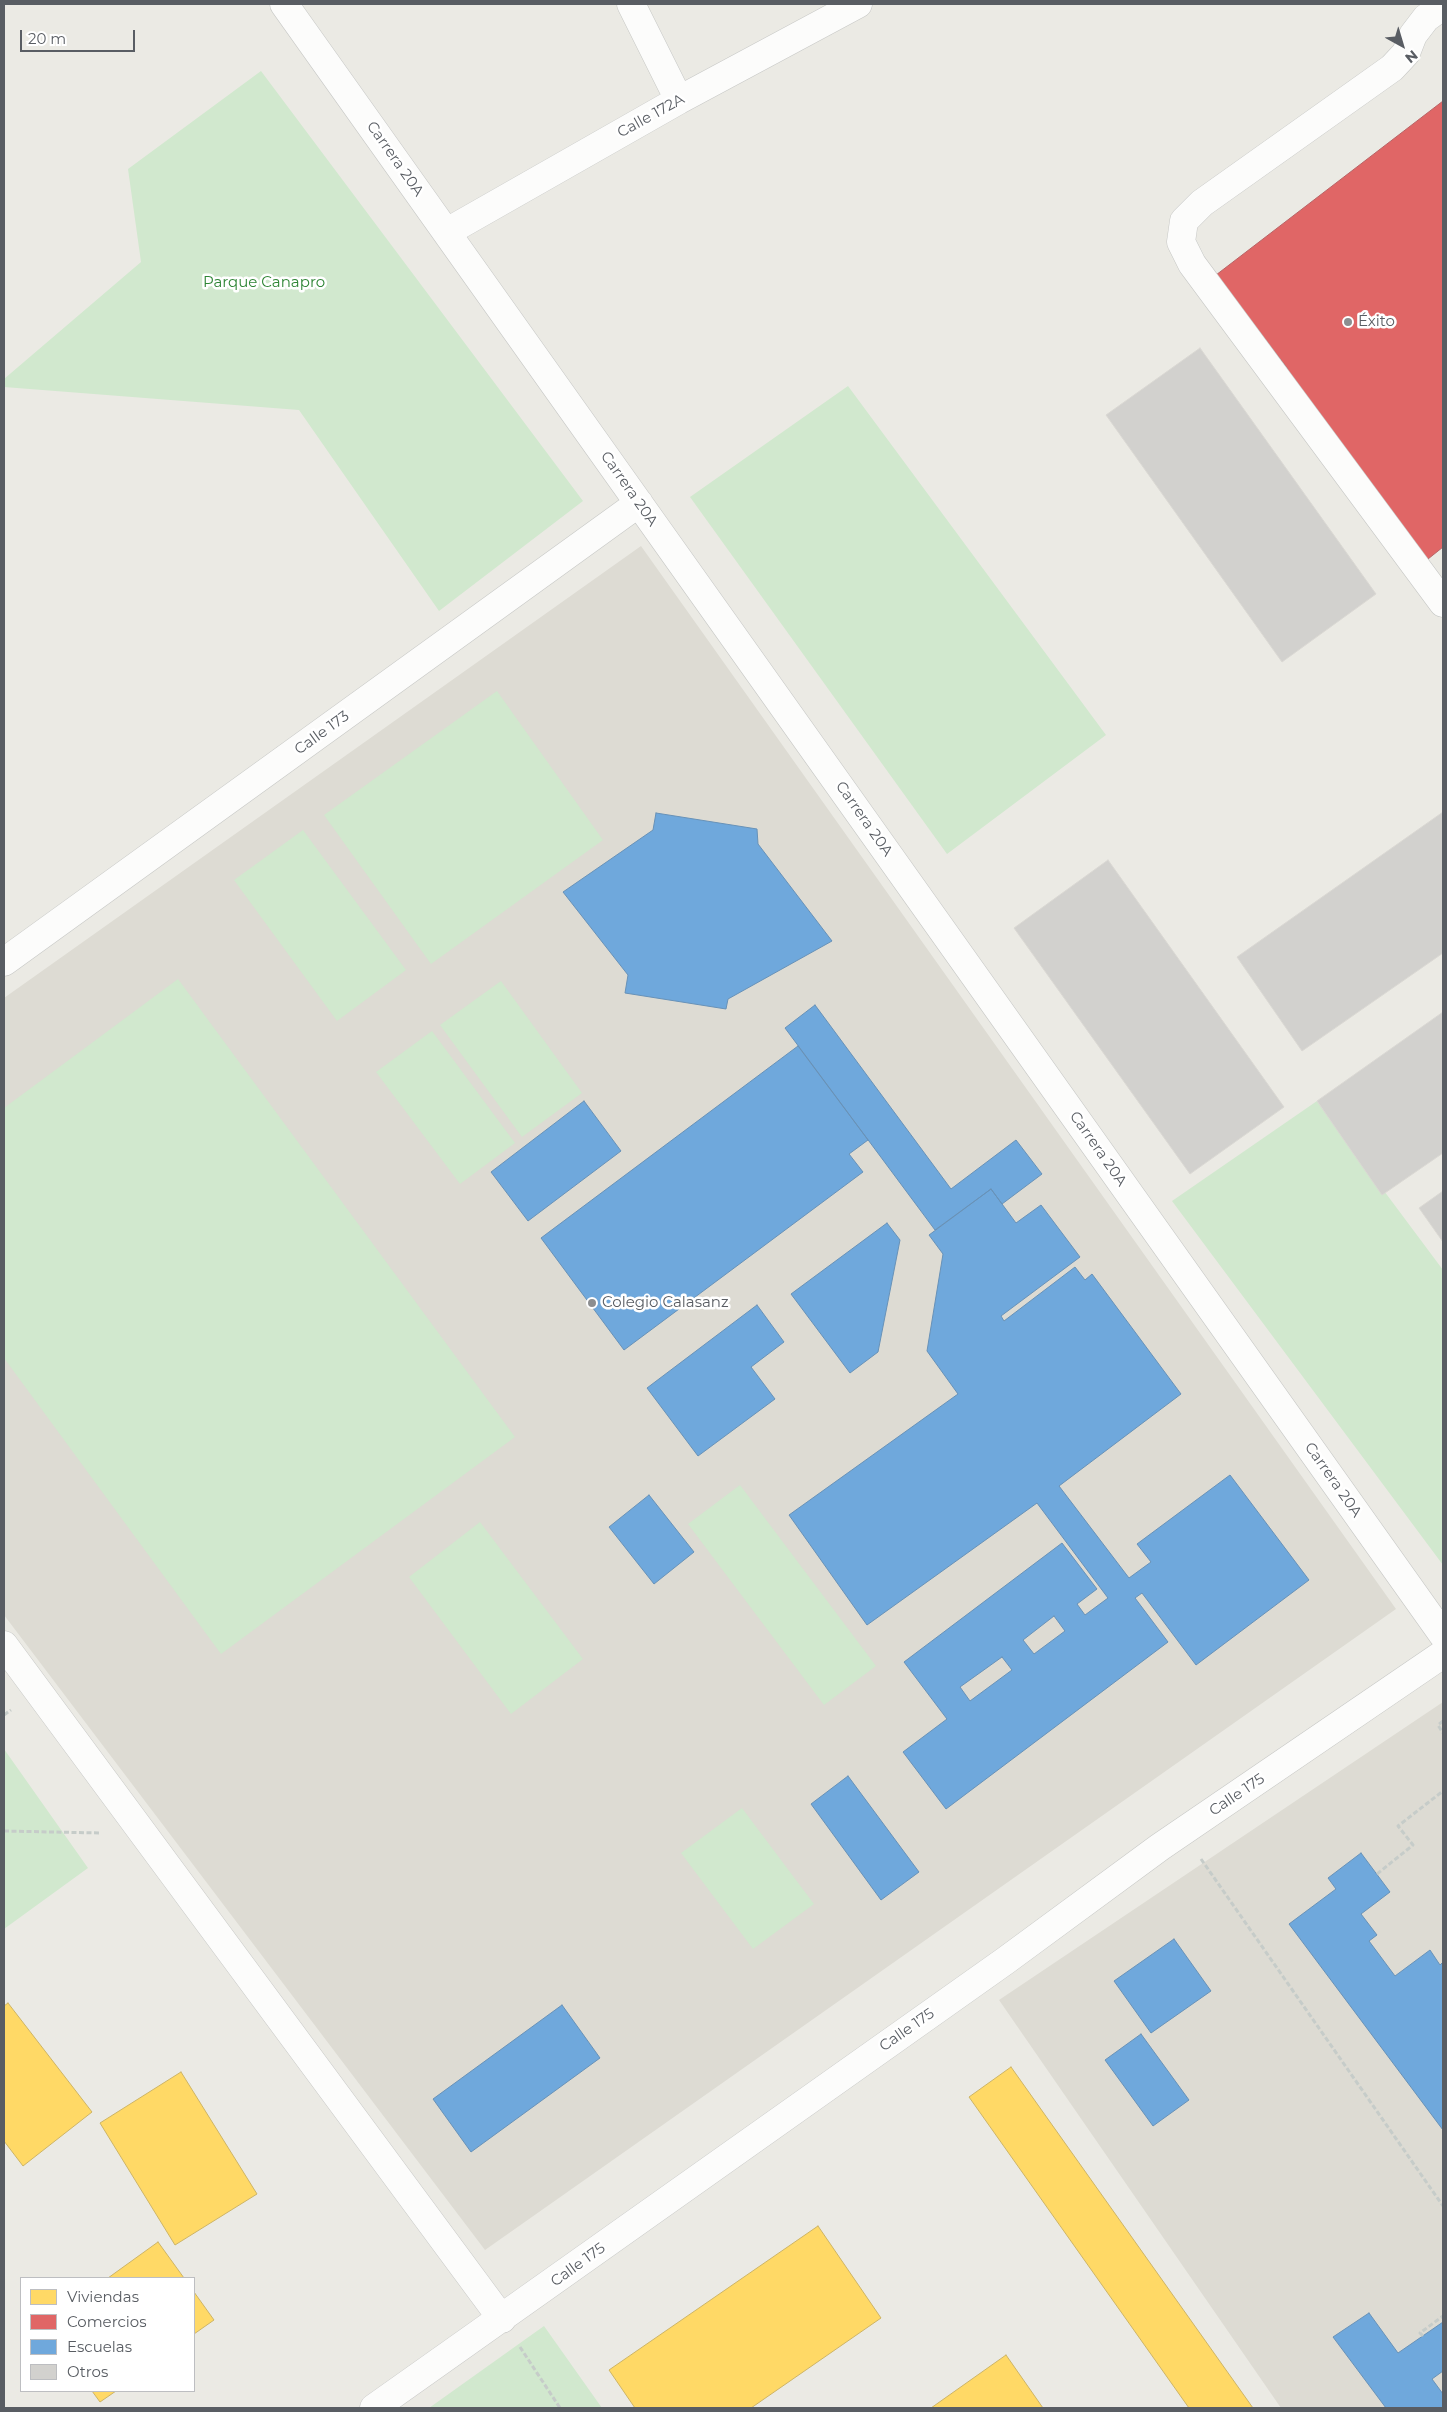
<!DOCTYPE html>
<meta charset="utf-8">
<style>
body{margin:0}
#map{position:relative;width:1447px;height:2412px;overflow:hidden;background:#ebeae4;font-family:Montserrat,sans-serif}
canvas{display:block}
.frame{position:absolute;inset:0;border:5px solid #595d63;pointer-events:none}
.legend{position:absolute;left:20px;top:2277px;width:175px;height:115px;box-sizing:border-box;background:#fff;border:1px solid #bdbec1;margin:0;padding:6px 9px;list-style:none;font-size:15px;color:#595d63}
.legend li{display:flex;align-items:center;gap:10px;height:25px}
.legend b{width:25px;border:1px solid #bdbec1}
.north{position:absolute;left:1377px;top:20px;width:50px;height:50px;-webkit-text-stroke:4px #fff;paint-order:stroke;rotate:141deg;font-size:14px;font-weight:700;line-height:20px;text-align:center;color:#595d63}
.north::after{content:'';display:block;margin:auto;width:18px;height:22px;background:#595d63;clip-path:polygon(50% 0,100% 100%,50% 72%,0 100%)}
.scale{position:absolute;left:20px;top:30px;width:115px;height:22px;box-sizing:border-box;border:2px solid #595d63;border-top:0;padding-left:6px;font-size:15px;line-height:18px;white-space:nowrap;color:#595d63;-webkit-text-stroke:4px #fff;paint-order:stroke}
</style>
<div id="map">
<canvas width="1447" height="2412"></canvas>
<div class="frame"></div>
<ul class="legend">
<li><b style="height:14px;background:#ffd966"></b>Viviendas</li>
<li><b style="height:14px;background:#e06666"></b>Comercios</li>
<li><b style="height:14px;background:#6fa8dc"></b>Escuelas</li>
<li><b style="height:14px;background:#d2d1ce"></b>Otros</li>
</ul>
<div class="north">N</div>
<div class="scale">20 m</div>
</div>
<script>
const context = document.querySelector('canvas').getContext('2d');
context.lineJoin = 'round';
function fillPath(path, color) { context.fillStyle = color; context.fill(path, 'evenodd'); }
const toPath = rows => new Path2D(rows.map(r => 'M' + r).join(''));
function strokePath(path, color, width, dash) { context.strokeStyle = color; context.lineWidth = width; context.lineCap = dash ? 'butt' : 'round'; context.setLineDash(dash || []); context.stroke(path); }
function drawText(font, color, halo, rows, align = 'center') {
  context.font = font + ' Montserrat,sans-serif'; context.lineWidth = 5; context.setLineDash([]); context.textBaseline = 'middle'; context.strokeStyle = halo; context.fillStyle = color; for (const [text, x, y, turn = 0] of rows) {
    context.save(); context.translate(x, y); context.rotate((+turn || 0) * Math.PI / 180); context.textAlign = isNaN(turn) ? turn : align; if (halo) context.strokeText(text, 0, 0); context.fillText(text, 0, 0); context.restore();
  }
}
const education = toPath([
 [641,546,1396,1609,485,2250,4,1615,4,998],
 [1443,1702,1443,2408,1281,2408,999,2000]
]);
const green = toPath([
 [261,71,583,501,439,611,299,410,4,387,4,379,141,262,128,169],
 [848,386,1106,735,947,854,690,497],
 [497,691,603,840,431,964,324,815],
 [303,830,406,970,337,1021,234,880],
 [178,979,515,1437,221,1654,4,1358,4,1108],
 [501,981,582,1093,522,1137,440,1025],
 [432,1031,515,1143,460,1184,376,1072],
 [1317,1101,1443,1270,1443,1565,1172,1201],
 [740,1485,876,1666,824,1705,688,1524],
 [480,1522,583,1659,511,1714,409,1577],
 [4,1749,88,1868,4,1929],
 [742,1808,814,1904,753,1949,681,1853],
 [544,2326,602,2408,429,2408]
]);
const homes = toPath([
 [8,2003,92,2112,23,2166,4,2141,4,2006,8,2003],
 [1011,2067,1253,2408,1189,2408,969,2097,1011,2067],
 [181,2072,257,2194,175,2245,100,2123,181,2072],
 [818,2226,881,2318,751,2408,635,2408,609,2370,818,2226],
 [158,2242,184,2278,108,2278,158,2242],
 [194,2292,214,2320,194,2334,194,2292],
 [1006,2355,1043,2408,931,2408,1006,2355],
 [92,2391,116,2391,100,2402,92,2391]
]);
const shops = toPath([
 [1443,101,1443,547,1423,563,1280,375,1288,369,1216,275,1443,101]
]);
const schools = toPath([
 [656,813,757,829,758,844,832,941,728,999,726,1009,625,993,628,975,563,892,653,830,656,813],
 [815,1005,951,1189,1016,1140,1042,1174,1002,1204,991,1189,935,1230,785,1028,815,1005],
 [798,1046,868,1140,849,1154,863,1172,624,1350,541,1238,798,1046],
 [584,1101,621,1151,528,1221,491,1172,584,1101],
 [991,1189,1016,1223,1041,1205,1080,1257,1001,1316,1004,1321,1075,1267,1085,1280,1092,1274,1181,1394,1059,1486,1129,1578,1151,1562,1137,1544,1230,1475,1309,1580,1196,1665,1142,1593,1135,1598,1168,1642,946,1809,903,1752,947,1719,904,1662,1062,1543,1097,1589,1077,1604,1085,1615,1108,1598,1037,1503,867,1625,789,1515,958,1394,927,1351,943,1254,929,1235,991,1189],
 [1054,1616,1065,1631,1034,1654,1023,1640,1054,1616],
 [1002,1657,1012,1670,970,1701,960,1687,1002,1657],
 [887,1223,900,1240,878,1352,850,1373,791,1294,887,1223],
 [757,1305,784,1342,751,1367,775,1399,698,1456,647,1388,757,1305],
 [649,1495,694,1552,654,1584,609,1527,649,1495],
 [848,1776,919,1872,881,1900,811,1804,848,1776],
 [1361,1853,1390,1892,1361,1914,1377,1935,1369,1941,1395,1976,1430,1950,1440,1965,1443,1962,1443,2130,1289,1924,1336,1889,1328,1878,1361,1853],
 [1174,1939,1211,1991,1151,2033,1114,1981,1174,1939],
 [562,2005,600,2058,471,2152,433,2099,562,2005],
 [1141,2034,1189,2100,1153,2126,1105,2060,1141,2034],
 [1369,2313,1398,2353,1443,2322,1443,2371,1432,2379,1443,2394,1443,2408,1386,2408,1333,2337,1369,2313]
]);
const building = toPath([
 [1200,348,1376,594,1282,662,1106,415,1200,348],
 [1443,812,1443,953,1302,1051,1237,957,1443,812],
 [1108,860,1284,1107,1190,1174,1014,928,1108,860],
 [1443,1012,1443,1153,1382,1195,1317,1101,1443,1012],
 [1443,1191,1443,1242,1419,1208,1443,1191]
]);
const path = toPath([
 [4,1715,11,1710],
 [1443,1721,1438,1725,1443,1733],
 [4,1831,101,1833],
 [1201,1859,1443,2206],
 [1377,1874,1413,1845,1398,1826,1443,1791],
 [1423,2336,1420,2333,1443,2316],
 [520,2347,560,2408]
]);
const minor = toPath([
 [284,4,1443,1635],
 [631,4,679,100],
 [1443,6,1426,18,1413,35,1406,53,1392,68,1202,203,1184,221,1181,242,1192,264,1443,603],
 [447,232,679,100,858,4],
 [4,962,639,503],
 [4,1645,502,2319],
 [374,2408,1005,1961,1160,1847,1443,1654]
]);
const markers = [
 [1348,322,5,"#8c8e90"],
 [592,1303,5,"#8c8e90"]
];
const streetNames = [
 ["Calle 172A",651,116,-29],
 ["Carrera 20A",395,159,55],
 ["Carrera 20A",629,489,55],
 ["Calle 173",322,733,-36],
 ["Carrera 20A",864,819,55],
 ["Carrera 20A",1098,1149,55],
 ["Carrera 20A",1333,1480,55],
 ["Calle 175",1237,1795,-34],
 ["Calle 175",907,2030,-35],
 ["Calle 175",578,2265,-36]
];
const parkNames = [
 ["Parque Canapro",264,283]
];
const poiNames = [
 ["Éxito",1358,322],
 ["Colegio Calasanz",602,1303]
];
fillPath(education, '#dddbd3');
fillPath(green, '#d1e8ce');
fillPath(homes, '#ffd966');
strokePath(homes, '#cdb465', 1);
fillPath(shops, '#e06666');
strokePath(shops, '#b86365', 1);
fillPath(schools, '#6fa8dc');
strokePath(schools, '#6892b8', 1);
fillPath(building, '#d2d1ce');
strokePath(building, '#dad8d3', 1);
strokePath(minor, '#c6c7c5', 29);
strokePath(path, '#c6ccc9', 3, [5, 2.5]);
strokePath(minor, '#fcfcfb', 28);
for (const [x, y, r, color] of markers) { const dot = new Path2D(); dot.arc(x, y, r, 0, 2 * Math.PI); context.fillStyle = color; context.fill(dot); strokePath(dot, '#fff', 2); }
drawText('15px', '#595d63', '#fff', streetNames);
drawText('15px', '#2e8535', '#fff', parkNames);
drawText('15px', '#595d63', '#fff', poiNames, 'left');
</script>
